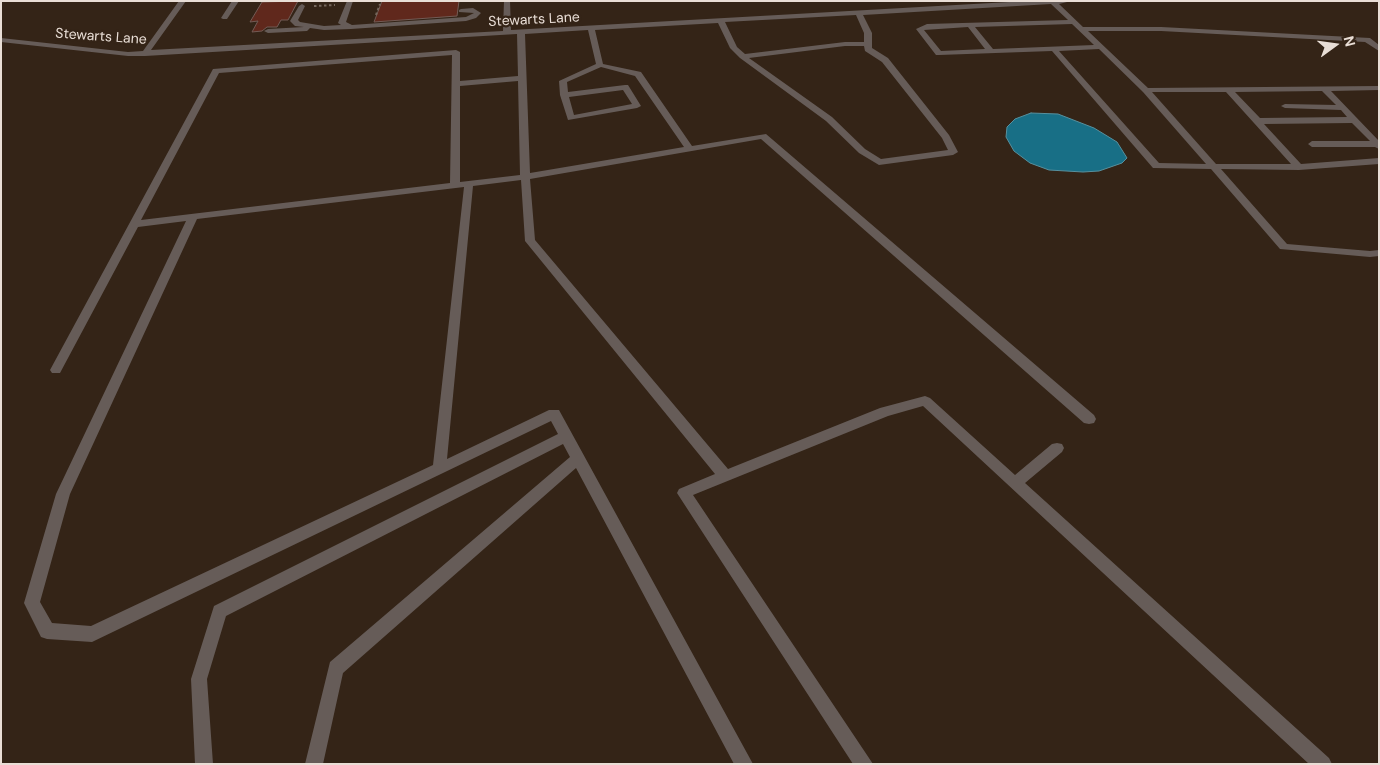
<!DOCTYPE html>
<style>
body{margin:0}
#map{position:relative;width:1380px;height:765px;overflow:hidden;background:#342417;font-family:"DM Sans",sans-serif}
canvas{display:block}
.frame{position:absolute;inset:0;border:2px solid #e9ded6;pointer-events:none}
.north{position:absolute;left:1310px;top:20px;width:50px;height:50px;-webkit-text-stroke:4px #342417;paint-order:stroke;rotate:76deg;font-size:14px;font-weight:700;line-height:20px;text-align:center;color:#e9ded6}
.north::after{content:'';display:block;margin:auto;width:18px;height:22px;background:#e9ded6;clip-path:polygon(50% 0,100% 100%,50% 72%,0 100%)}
</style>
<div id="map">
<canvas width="1380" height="765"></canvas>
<div class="frame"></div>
<div class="north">N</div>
</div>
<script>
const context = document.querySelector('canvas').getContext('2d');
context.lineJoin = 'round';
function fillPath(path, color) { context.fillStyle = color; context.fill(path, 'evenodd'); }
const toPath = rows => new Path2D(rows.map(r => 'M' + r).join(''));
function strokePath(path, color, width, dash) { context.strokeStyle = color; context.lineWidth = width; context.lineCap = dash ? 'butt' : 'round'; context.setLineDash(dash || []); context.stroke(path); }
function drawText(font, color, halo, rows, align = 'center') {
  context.font = font + ' "DM Sans",sans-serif'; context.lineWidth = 4.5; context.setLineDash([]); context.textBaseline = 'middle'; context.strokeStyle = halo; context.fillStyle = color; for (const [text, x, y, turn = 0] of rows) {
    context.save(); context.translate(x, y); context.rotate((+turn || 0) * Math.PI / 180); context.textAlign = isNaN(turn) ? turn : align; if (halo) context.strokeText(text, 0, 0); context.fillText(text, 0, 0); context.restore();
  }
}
const water = toPath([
 [1031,113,1058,114,1094,128,1117,142,1127,158,1122,163,1099,171,1083,172,1049,170,1030,163,1014,151,1006,137,1007,127,1015,119,1031,113]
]);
const building = toPath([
 [298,1,288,20,281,20,277,27,267,27,262,31,252,32,258,21,250,22,262,2,298,1],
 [382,1,459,1,457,16,374,22,382,1]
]);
const path = toPath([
 [314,6,335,5],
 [376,15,380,4]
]);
const minor = toPath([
 [179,1,186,1,151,50,503,31,504,1,510,1,511,30,1027,1,1071,1,1059,4,1083,27,1161,27,1370,38,1379,45,1379,51,1365,42,1161,31,1088,31,1148,88,1379,86,1379,90,1331,91,1379,141,1379,149,1375,147,1312,147,1308,144,1312,141,1370,141,1352,123,1264,124,1301,164,1379,158,1379,164,1299,170,1221,169,1287,244,1370,251,1379,250,1379,256,1370,257,1280,249,1211,169,1153,168,1052,51,939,55,936,55,916,29,927,24,1068,20,1051,4,863,15,872,33,872,48,888,58,949,135,958,152,953,155,879,165,859,153,826,121,740,58,730,48,718,23,595,30,603,64,641,72,692,146,766,134,1094,415,1096,419,1094,423,1089,424,1084,423,761,139,530,179,535,240,728,469,880,408,925,396,930,398,1015,475,1052,444,1057,443,1062,444,1064,448,1062,452,1025,483,1329,758,1332,764,1309,764,923,406,888,416,693,495,873,764,853,764,677,493,679,489,715,474,525,241,521,180,473,186,447,459,549,410,559,410,753,764,734,764,576,468,343,673,323,764,305,764,330,662,570,457,563,444,226,616,207,679,213,764,195,764,191,679,214,606,558,434,551,421,92,642,47,639,41,637,24,603,56,494,186,221,138,227,60,373,52,373,50,370,213,69,456,50,460,52,460,81,518,76,517,34,145,56,128,56,1,42,1,38,128,52,143,51,179,1],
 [856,15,864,33,864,42,845,42,745,54,737,47,725,22,856,15],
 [1072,24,1094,45,993,49,975,27,1072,24],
 [968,27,985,49,941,51,924,30,968,27],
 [588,30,596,64,559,81,560,95,568,120,637,108,641,106,628,85,625,85,568,92,567,82,601,67,635,76,684,147,530,173,525,34,588,30],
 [845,46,864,46,865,51,882,62,942,138,948,150,881,159,865,149,832,117,749,58,845,46],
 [1099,49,1143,92,1206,164,1159,163,1059,51,1099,49],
 [452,55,450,183,141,220,219,73,452,55],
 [518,81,520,175,460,182,460,86,518,81],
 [623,90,632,104,574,115,569,97,623,90],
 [1322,91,1336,105,1285,104,1281,106,1285,108,1341,110,1347,117,1260,118,1235,92,1322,91],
 [1152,92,1226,92,1291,164,1216,164,1152,92],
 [464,187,433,465,91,626,52,623,40,602,70,494,197,219,464,187],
 [232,1,239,1,227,19,223,19,221,18,232,1],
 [347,1,353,1,346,22,352,25,466,17,474,13,459,12,459,10,461,9,473,8,481,13,476,18,466,21,351,29,324,30,310,28,307,31,268,33,264,31,268,29,304,27,295,26,290,21,299,6,302,4,305,6,298,20,300,22,324,26,341,25,338,23,347,1]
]);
const farStreetnames = [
 ["Stewarts Lane",534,20,-3],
 ["Stewarts Lane",101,37,4]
];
fillPath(water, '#186f86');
strokePath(water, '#57909e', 1);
fillPath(building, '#60281c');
strokePath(building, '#735b55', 1);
strokePath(path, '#76685d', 2, [2.5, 2.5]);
fillPath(minor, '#665c58');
drawText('14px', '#e9ded6', '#342417', farStreetnames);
</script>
